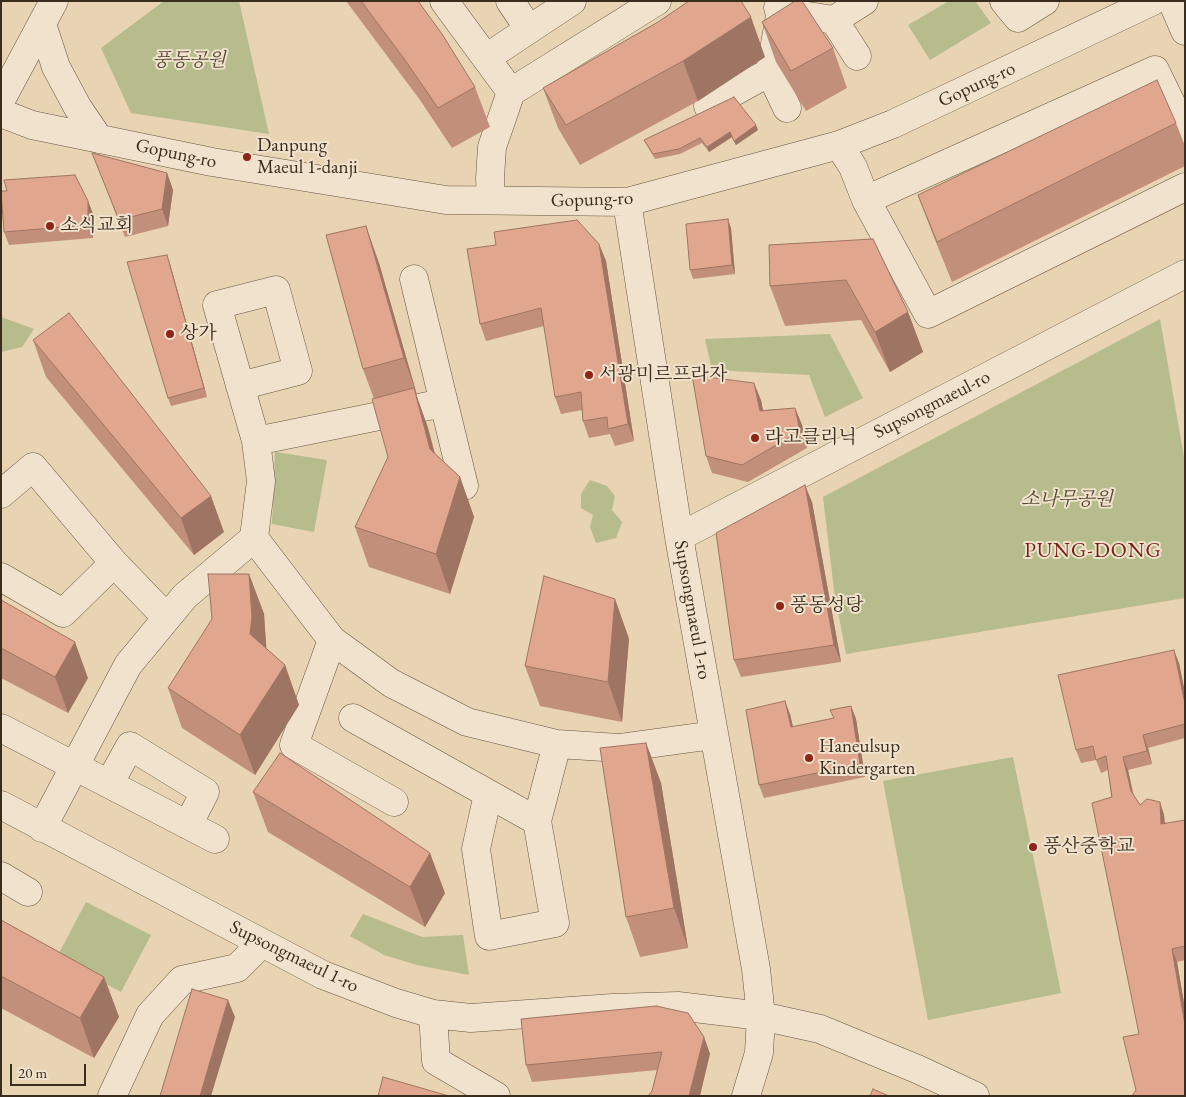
<!DOCTYPE html>
<meta charset="utf-8">
<style>
body{margin:0}
#map{position:relative;width:1186px;height:1097px;overflow:hidden;background:#e8d3b2;font-family:"EB Garamond",serif}
canvas{display:block}
.frame{position:absolute;inset:0;border:2px solid #3b2d1d;pointer-events:none}
.scale{position:absolute;left:10px;top:1064px;width:76px;height:22px;box-sizing:border-box;border:2px solid #3b2d1d;border-top:0;padding-left:6px;font-size:15px;line-height:18px;white-space:nowrap;color:#3b2d1d;-webkit-text-stroke:4px #f0e2cd;paint-order:stroke}
</style>
<div id="map">
<canvas width="1186" height="1097"></canvas>
<div class="frame"></div>
<div class="scale">20 m</div>
</div>
<script>
const context = document.querySelector('canvas').getContext('2d');
context.lineJoin = 'round';
function fillPath(path, color) { context.fillStyle = color; context.fill(path, 'evenodd'); }
const toPath = rows => new Path2D(rows.map(r => 'M' + r).join(''));
function strokePath(path, color, width, dash) { context.strokeStyle = color; context.lineWidth = width; context.lineCap = dash ? 'butt' : 'round'; context.setLineDash(dash || []); context.stroke(path); }
function drawText(font, color, halo, rows, align = 'center') {
  context.font = font + ' "EB Garamond","Noto Serif KR",serif'; context.lineWidth = 4; context.setLineDash([]); context.textBaseline = 'middle'; context.strokeStyle = halo; context.fillStyle = color; for (const [text, x, y, turn = 0] of rows) {
    context.save(); context.translate(x, y); context.rotate((+turn || 0) * Math.PI / 180); context.textAlign = isNaN(turn) ? turn : align; if (halo) context.strokeText(text, 0, 0); context.fillText(text, 0, 0); context.restore();
  }
}
const green = toPath([
 [164,1,239,1,269,134,131,113,101,48],
 [949,1,975,1,991,23,930,60,908,25],
 [1,317,34,329,22,347,1,352],
 [1160,319,1185,463,1185,598,846,654,834,590,823,497],
 [830,334,863,398,825,417,809,375,712,370,705,339],
 [275,452,327,460,314,532,272,524],
 [590,480,607,486,615,496,612,510,622,522,616,538,596,543,590,527,593,515,581,508,581,494],
 [1013,757,1061,993,928,1020,883,781],
 [86,902,151,935,121,992,57,957],
 [363,914,422,937,463,935,469,975,417,965,384,955,350,936]
]);
const minor = toPath([
 [444,1,511,92],
 [510,1,529,29],
 [1004,1,1018,18,1045,1],
 [1172,1,1185,31],
 [778,8,781,12,834,20,864,1],
 [834,20,857,56],
 [42,24,56,67,78,108,99,139],
 [486,58,572,1],
 [770,72,787,108],
 [1,100,54,1],
 [708,106,770,72,780,16],
 [1,113,32,125,212,162,446,200,627,202,839,145,893,124,1153,1],
 [839,145,853,167,866,200,928,314,1185,187],
 [491,200,490,178,492,147,511,92,657,1],
 [866,200,1155,70,1185,132],
 [627,202,679,537,756,969,761,1016,759,1053,746,1096],
 [414,279,464,486],
 [256,441,443,403],
 [1,494,33,467,114,563,167,618],
 [679,537,1185,274],
 [254,538,332,640,391,683,467,722,557,744,619,748,714,735],
 [1,577,63,613,114,563],
 [332,640,294,745,394,802],
 [353,718,537,821],
 [1,728,215,839],
 [109,784,130,746,205,792,188,825],
 [488,794,476,849,489,936,555,923,537,821,557,744],
 [1,805,323,975,396,1003,433,1014,471,1018,613,1008,678,1006,761,1016,820,1029,917,1069,975,1096],
 [42,828,128,665,185,596,254,538,261,481,256,441,217,305,276,290,298,371,240,386],
 [1,876,28,892],
 [433,1014,436,1061,496,1096],
 [112,1096,150,1015,182,980,237,968,262,943]
]);
const wall = toPath([
 [346,1,418,1,475,87,490,127,452,148,420,100],
 [658,22,765,57,698,101,580,165,558,128,543,88],
 [762,22,833,48,847,88,806,111,776,62],
 [1176,123,1185,146,1185,166,952,282,933,235,918,195],
 [758,130,736,145,732,137,709,152,702,143,680,154,655,159,646,144,644,140],
 [92,153,167,173,173,190,168,226,125,237],
 [7,191,88,201,93,214,93,238,9,245,4,232],
 [731,228,735,274,693,279,690,270],
 [873,239,908,312,923,352,890,372,861,320,785,326,770,286],
 [599,244,606,261,634,441,615,446,610,434,589,438,583,421,582,410,561,414,555,397,544,326,486,341,480,324,496,245],
 [379,263,417,395,416,395,428,428,435,454,460,477,474,517,450,594,369,567,355,527,388,457,374,399,363,369],
 [170,264,207,397,171,406,168,398],
 [33,340,224,532,194,555,46,377],
 [761,400,763,410,795,408,802,425,807,448,748,482,712,473,706,456],
 [812,502,841,662,741,677,734,660],
 [249,574,264,614,266,648,285,665,299,705,255,775,182,728,168,688],
 [615,599,629,639,622,722,540,706,525,666],
 [1,600,88,678,68,713,1,678],
 [1179,663,1185,693,1185,738,1148,748,1152,764,1128,770,1134,796,1140,805,1160,802,1164,815,1165,824,1185,820,1185,960,1177,962,1185,1009,1185,1096,1136,1090,1139,1034,1108,770,1101,773,1096,760,1081,763,1076,750],
 [851,706,856,719,865,777,764,798,759,785,790,714,793,727,834,718],
 [646,743,661,783,688,948,640,957,626,917],
 [253,792,445,893,425,927,268,832],
 [1,920,104,977,119,1017,94,1058,1,1008],
 [704,1037,710,1054,652,1091,657,1070,532,1082,526,1065]
]);
const shadedWall = toPath([
 [751,17,765,57,698,101,683,61],
 [756,125,758,130,736,145,734,141],
 [730,132,732,137,709,152,707,147],
 [167,173,173,190,168,226,162,209],
 [88,201,93,214,93,238,88,225],
 [728,219,731,228,735,274,732,265],
 [366,226,379,263,417,395,404,358],
 [599,244,606,261,634,441,628,424],
 [167,255,170,264,207,397,204,388],
 [908,312,923,352,890,372,875,332],
 [754,383,761,400,766,428,760,411],
 [414,388,428,428,444,489,430,449],
 [795,408,802,425,807,448,800,431],
 [460,477,474,517,450,594,436,554],
 [805,485,812,502,841,662,834,645],
 [211,496,224,532,194,555,181,518],
 [249,574,264,614,267,657,250,634],
 [615,599,629,639,622,722,608,682],
 [75,642,88,678,68,713,55,677],
 [1174,650,1179,663,1185,693,1185,704],
 [285,665,299,705,255,775,240,735],
 [785,701,790,714,796,740,791,727],
 [851,706,856,719,865,777,860,764],
 [1143,735,1148,748,1152,764,1147,751],
 [646,743,661,783,688,948,674,908],
 [1123,757,1128,770,1135,804,1131,791],
 [1160,802,1164,815,1166,837,1161,824],
 [430,853,445,893,425,927,410,887],
 [1172,949,1177,962,1185,1009,1185,1025],
 [104,977,119,1017,94,1058,80,1018],
 [228,1000,235,1017,211,1096,200,1096],
 [704,1037,710,1054,700,1096,689,1096]
]);
const building = toPath([
 [361,1,418,1,442,34,475,87,438,108,405,60,361,1],
 [689,1,741,1,751,17,683,61,566,125,543,88,658,22,689,1],
 [795,1,802,1,833,48,791,71,762,22,795,1],
 [1157,80,1176,123,937,242,918,195,1157,80],
 [734,97,756,125,734,141,730,132,707,147,700,138,679,149,653,154,644,140,734,97],
 [92,153,167,173,162,209,119,220,92,153],
 [75,175,88,201,88,225,4,232,1,191,7,191,4,180,75,175],
 [728,219,732,265,690,270,686,224,728,219],
 [577,220,599,244,628,424,608,429,607,417,583,421,581,392,555,397,541,308,480,324,467,249,496,245,494,232,577,220],
 [366,226,404,358,363,369,326,235,366,226],
 [873,239,908,312,875,332,846,280,770,286,769,245,873,239],
 [167,255,204,388,168,398,127,262,167,255],
 [69,313,211,496,181,518,33,340,69,313],
 [692,375,754,383,760,411,795,408,800,431,742,465,706,456,692,375],
 [414,388,430,449,460,477,436,554,355,527,388,457,372,399,414,388],
 [805,485,834,645,734,660,716,533,805,485],
 [208,574,249,574,252,617,250,634,285,665,240,735,168,688,212,619,208,574],
 [544,576,615,599,608,682,525,666,544,576],
 [1,600,75,642,55,677,1,648,1,600],
 [1174,650,1185,704,1185,724,1143,735,1147,751,1123,757,1131,791,1140,805,1147,799,1160,802,1161,824,1185,820,1185,946,1172,949,1185,1025,1185,1096,1132,1096,1136,1090,1123,1037,1139,1034,1092,803,1112,797,1106,756,1096,760,1093,746,1076,750,1058,675,1174,650],
 [785,701,791,727,834,718,830,710,851,706,860,764,759,785,746,710,785,701],
 [646,743,674,908,626,917,600,748,646,743],
 [280,753,430,853,410,887,253,792,280,753],
 [1,920,104,977,80,1018,1,976,1,920],
 [192,989,228,1000,200,1096,160,1096,192,989],
 [656,1006,688,1013,704,1037,689,1096,648,1096,652,1091,662,1052,526,1065,521,1019,656,1006],
 [383,1077,449,1096,378,1096,383,1077],
 [873,1089,889,1096,870,1096,873,1089]
]);
const markers = [
 [247,157,5,"#8f2418"],
 [50,226,5,"#8f2418"],
 [170,334,5,"#8f2418"],
 [589,375,5,"#8f2418"],
 [755,438,5,"#8f2418"],
 [780,606,5,"#8f2418"],
 [809,758,5,"#8f2418"],
 [1033,847,5,"#8f2418"]
];
const parkNames = [
 ["풍동공원",189,61],
 ["소나무공원",1067,500]
];
const streetNames = [
 ["Gopung-ro",977,85,-25],
 ["Gopung-ro",176,154,12],
 ["Gopung-ro",592,200,-2],
 ["Supsongmaeul-ro",932,405,-27],
 ["Supsongmaeul 1-ro",692,610,80],
 ["Supsongmaeul 1-ro",294,957,26]
];
const poiNames = [
 ["Danpung",257,146],
 ["Maeul 1-danji",257,168],
 ["소식교회",60,226],
 ["상가",180,334],
 ["서광미르프라자",599,375],
 ["라고클리닉",765,438],
 ["풍동성당",790,606],
 ["Haneulsup",819,747],
 ["Kindergarten",819,769],
 ["풍산중학교",1043,847]
];
const quarterNames = [
 ["PUNG-DONG",1093,551]
];
fillPath(green, '#b6bc8c');
strokePath(minor, '#665642', 29);
strokePath(minor, '#f0e2cd', 28);
fillPath(wall, '#c2907a');
fillPath(shadedWall, '#9e7563');
fillPath(building, '#e1a78e');
strokePath(building, '#9e7563', 1);
for (const [x, y, r, color] of markers) { const dot = new Path2D(); dot.arc(x, y, r, 0, 2 * Math.PI); context.fillStyle = color; context.fill(dot); strokePath(dot, '#f0e2cd', 2); }
drawText('italic 19px', '#544a33', '#f0e2cd', parkNames);
drawText('19px', '#3b2d1d', '#f0e2cd', streetNames);
drawText('19px', '#3b2d1d', '#f0e2cd', poiNames, 'left');
context.letterSpacing = '1px';
drawText('21px', '#7a1f14', '#f0e2cd', quarterNames);
context.letterSpacing = '0px';
</script>
